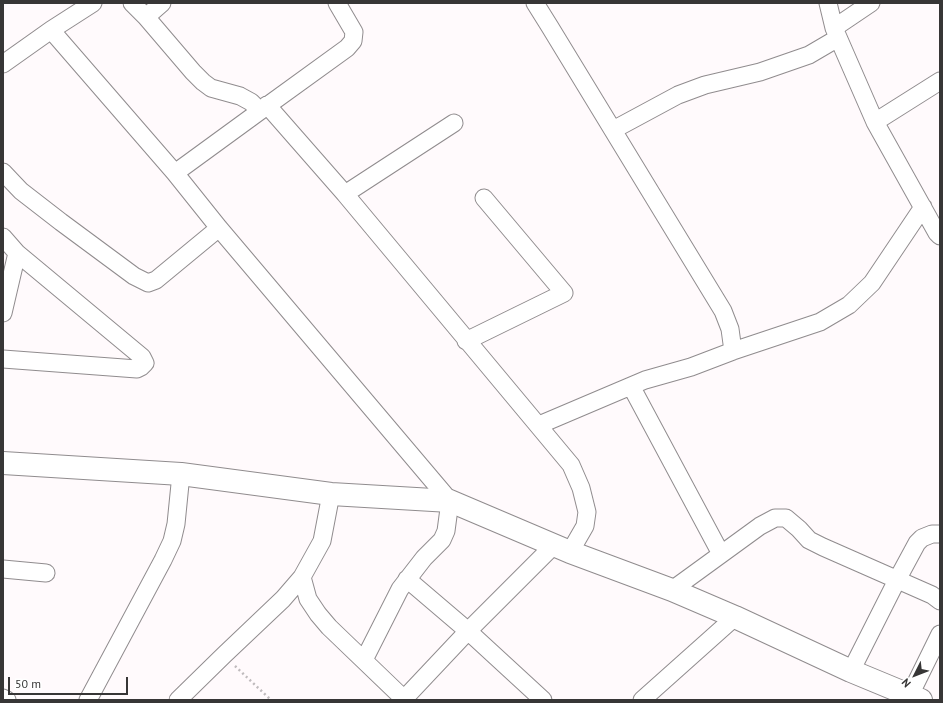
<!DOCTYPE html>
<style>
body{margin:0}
#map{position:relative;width:943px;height:703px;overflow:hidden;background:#fffafc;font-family:"PT Sans",sans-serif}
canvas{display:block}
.frame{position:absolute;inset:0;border:4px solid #373636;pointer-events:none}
.north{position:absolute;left:895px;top:655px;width:40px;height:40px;-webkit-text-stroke:3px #fff;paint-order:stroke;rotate:228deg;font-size:11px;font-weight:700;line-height:16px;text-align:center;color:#373636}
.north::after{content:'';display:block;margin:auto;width:14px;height:18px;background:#373636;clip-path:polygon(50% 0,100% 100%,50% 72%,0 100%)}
.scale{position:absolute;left:8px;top:677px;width:120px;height:18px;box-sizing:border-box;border:2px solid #373636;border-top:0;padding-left:5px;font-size:12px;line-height:14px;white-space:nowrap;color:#373636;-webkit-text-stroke:3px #fff;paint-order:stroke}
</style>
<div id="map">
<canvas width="943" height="703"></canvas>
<div class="frame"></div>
<div class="north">N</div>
<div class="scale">50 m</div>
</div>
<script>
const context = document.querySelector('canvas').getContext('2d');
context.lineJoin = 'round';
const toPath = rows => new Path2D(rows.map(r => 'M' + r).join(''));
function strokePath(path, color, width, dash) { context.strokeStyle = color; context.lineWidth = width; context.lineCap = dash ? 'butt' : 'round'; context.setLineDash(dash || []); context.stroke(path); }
const path = toPath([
 [235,666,271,700]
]);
const street = toPath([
 [132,3,146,17,193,72,203,82,211,88,240,96,251,102,260,111],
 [535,3,550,27,723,311,730,329,733,351],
 [828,3,834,28,875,122,937,233,940,236],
 [146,17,162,3],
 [834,28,871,3],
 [51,30,175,173,219,228,450,501,446,531,442,540,424,558,400,589,364,660],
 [3,64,51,30,93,3],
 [267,105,345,194,571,465,581,488,587,512,585,526,570,552],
 [875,122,940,81],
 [613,130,678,95,705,85,760,72,809,55,838,38],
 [3,172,21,191,61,222,134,276,148,283,156,280,219,228],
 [175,173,260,111,347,48,353,41,354,32,337,3],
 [345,194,454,123],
 [3,237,17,253,142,357,145,363,141,367,137,369,3,359],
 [3,313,17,253],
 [466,341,564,293,484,198],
 [631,386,721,554],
 [539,425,645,380,691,367,733,351,820,322,849,305,872,283,923,207],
 [3,569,46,573],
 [302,577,308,599,318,614,329,627,405,700],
 [407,579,468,631,543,700],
 [672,590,760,526,775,518,786,518,799,529,809,540,823,547,932,595,940,601],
 [851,671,897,580,917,543,922,538,932,534,940,534],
 [3,698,7,700],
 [88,700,163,560,172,541,176,524,181,474],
 [178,700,224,655,283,599,302,577,322,541,331,494],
 [403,700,468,631,554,545],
 [642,700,735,617],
 [903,700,910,695,940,634]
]);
const secondary = toPath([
 [3,463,181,474,331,494,450,501,570,552,672,590,735,617,851,671,921,700]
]);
strokePath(street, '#908c8e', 19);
strokePath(secondary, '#908c8e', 24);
strokePath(path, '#bfbbbd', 2.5, [2, 3]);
strokePath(street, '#fff', 17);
strokePath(secondary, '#fff', 22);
</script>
